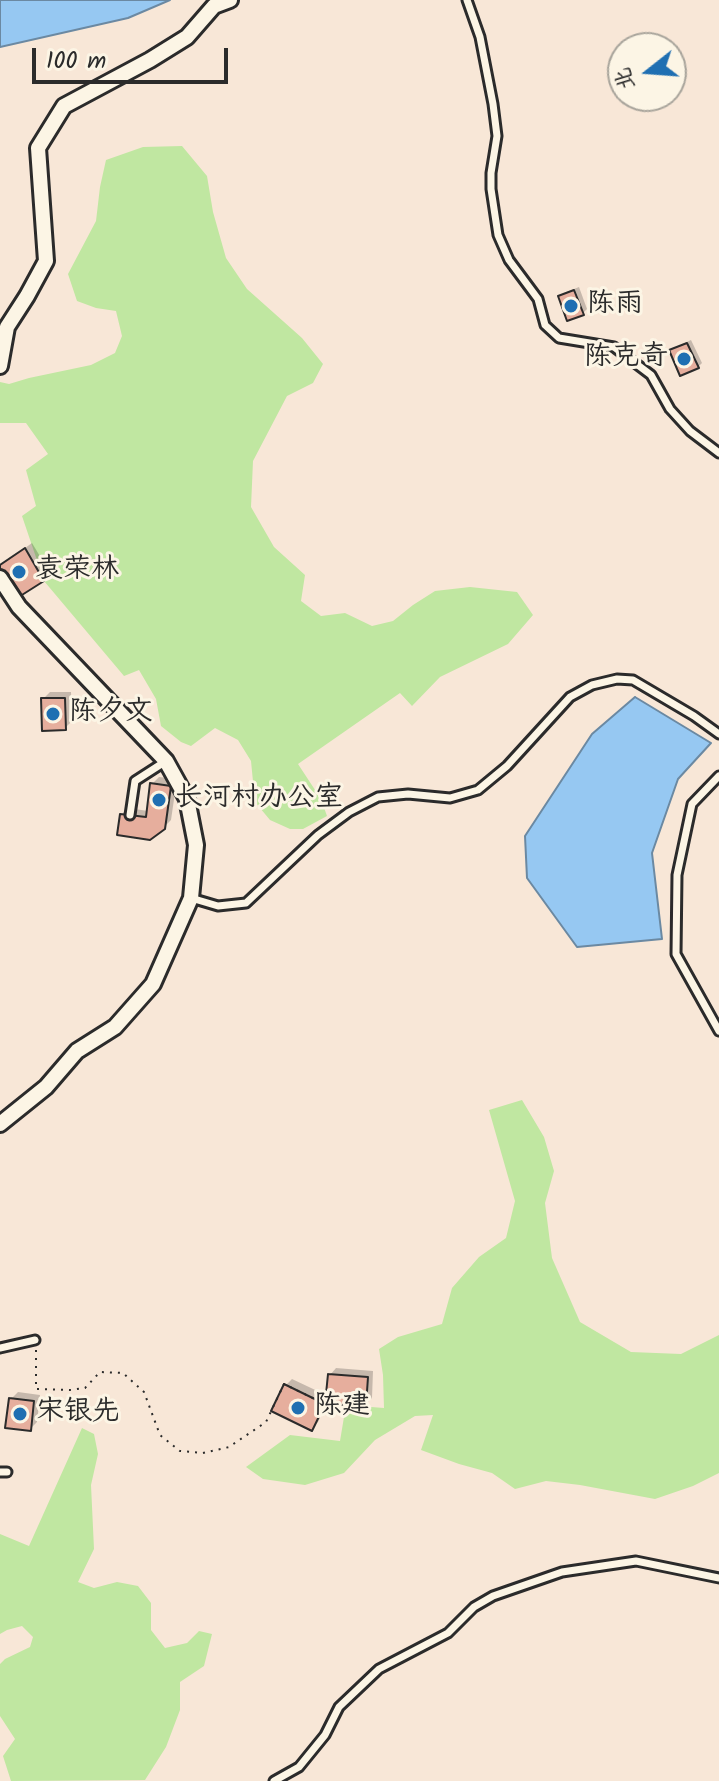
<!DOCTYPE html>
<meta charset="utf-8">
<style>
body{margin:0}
#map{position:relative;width:719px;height:1781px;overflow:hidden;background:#f8e7d7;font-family:Kalam,"LXGW WenKai TC",sans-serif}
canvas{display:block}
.north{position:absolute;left:607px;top:32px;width:80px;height:80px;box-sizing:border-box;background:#fcf5e5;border:2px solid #a8a49b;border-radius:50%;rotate:253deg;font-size:22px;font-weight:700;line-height:32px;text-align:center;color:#2b2b2b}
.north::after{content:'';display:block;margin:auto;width:28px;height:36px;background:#1f6fb2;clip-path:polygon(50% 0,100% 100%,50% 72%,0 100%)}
.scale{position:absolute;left:32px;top:48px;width:196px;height:36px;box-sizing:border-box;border:4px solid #2b2b2b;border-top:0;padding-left:10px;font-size:24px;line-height:28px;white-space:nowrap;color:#2b2b2b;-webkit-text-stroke:6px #fcf5e5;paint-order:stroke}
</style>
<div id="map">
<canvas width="719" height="1781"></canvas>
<div class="north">北</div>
<div class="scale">100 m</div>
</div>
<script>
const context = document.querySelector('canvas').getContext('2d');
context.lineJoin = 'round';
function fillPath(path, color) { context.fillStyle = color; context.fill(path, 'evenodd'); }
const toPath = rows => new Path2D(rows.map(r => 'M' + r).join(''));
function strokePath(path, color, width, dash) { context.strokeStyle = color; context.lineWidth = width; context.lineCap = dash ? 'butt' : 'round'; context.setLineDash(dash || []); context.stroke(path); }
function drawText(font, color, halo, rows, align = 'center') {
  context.font = font + ' Kalam,"LXGW WenKai TC",sans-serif'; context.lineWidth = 6; context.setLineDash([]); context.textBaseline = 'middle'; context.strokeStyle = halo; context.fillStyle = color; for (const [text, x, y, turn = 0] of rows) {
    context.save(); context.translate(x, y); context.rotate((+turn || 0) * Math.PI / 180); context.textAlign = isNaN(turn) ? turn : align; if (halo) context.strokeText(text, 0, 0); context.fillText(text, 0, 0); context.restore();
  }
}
const green = toPath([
 [182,146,207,176,213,212,226,258,247,289,302,338,323,364,313,383,287,396,253,461,251,507,274,547,305,575,301,601,321,616,345,613,372,626,393,621,413,605,435,591,470,587,517,592,533,615,508,644,440,677,412,706,400,693,298,764,321,799,327,816,303,829,290,829,270,820,255,802,251,761,238,740,215,728,191,746,181,742,161,726,156,699,139,670,124,676,44,581,22,516,36,506,26,470,48,454,26,423,0,423,0,382,9,384,29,378,91,365,115,353,122,336,116,311,96,308,77,301,68,274,96,221,100,187,106,160,143,147],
 [522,1100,544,1137,554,1171,545,1203,552,1258,580,1322,631,1352,681,1354,719,1335,719,1473,693,1486,655,1499,580,1485,546,1481,515,1489,492,1473,459,1464,421,1450,433,1415,415,1416,375,1440,344,1473,305,1485,263,1479,246,1467,290,1435,340,1441,346,1405,384,1408,383,1375,379,1349,398,1337,442,1324,452,1288,479,1257,506,1238,515,1201,489,1110],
 [82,1428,94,1434,98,1454,91,1485,94,1549,78,1582,94,1588,117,1582,138,1586,151,1603,151,1630,165,1648,187,1643,199,1631,212,1634,204,1666,180,1682,180,1710,166,1747,145,1780,11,1781,3,1756,15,1739,0,1716,0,1664,5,1659,30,1647,33,1637,22,1626,7,1630,0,1634,0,1534,29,1546]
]);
const water = toPath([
 [0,0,170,0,128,18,0,47,0,0],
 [635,697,711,743,678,779,652,853,662,939,577,947,527,878,525,836,592,734,635,697]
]);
const shadow = toPath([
 [579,287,587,309,583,313,560,297,564,293],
 [691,340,702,363,698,367,671,351,676,347],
 [32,543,50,573,43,580,0,566],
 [50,692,71,692,72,721,65,728,43,699],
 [159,777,177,779,171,820,164,827,122,814,128,808,148,811,152,784],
 [336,1368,373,1371,372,1398,365,1404,327,1402,318,1422,311,1429,286,1385,292,1379,328,1396,330,1375],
 [18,1392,40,1395,37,1422,30,1429,11,1399]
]);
const building = toPath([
 [574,290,584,315,567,321,558,296,574,290],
 [687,343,699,368,680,376,669,350,687,343],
 [25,548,44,581,14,600,0,578,0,565,25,548],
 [41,698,65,698,66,730,42,731,41,698],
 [150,783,171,786,165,829,150,840,117,835,120,814,146,817,150,783],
 [328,1374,368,1377,366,1406,325,1404,328,1374],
 [284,1384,325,1404,312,1431,271,1411,284,1384],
 [9,1398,34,1401,31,1431,5,1428,9,1398]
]);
const path = toPath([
 [36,1350,36,1389,70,1390,85,1388,100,1372,123,1373,144,1392,160,1435,180,1451,203,1453,229,1447,266,1422,284,1384,325,1404]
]);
const service = toPath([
 [467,0,480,37,493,104,497,136,491,173,491,189,498,235,509,260,538,299,545,325,559,338,614,347,651,375,670,409,690,431,719,453],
 [719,776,692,804,677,875,676,954,719,1031],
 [130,815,135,781,166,761],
 [191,898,218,906,246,903,318,835,349,812,378,797,408,794,450,798,478,790,507,766,570,697,592,685,617,679,633,680,694,716,719,734],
 [0,1348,35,1340],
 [0,1472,7,1472],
 [274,1781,299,1767,325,1735,339,1707,379,1669,448,1633,474,1607,493,1596,562,1572,636,1561,719,1578]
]);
const minor = toPath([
 [0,366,7,327,27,296,46,261,38,148,64,106,150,60,187,37,214,6,230,0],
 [0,578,19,607,166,761,187,799,196,845,191,898,153,984,115,1027,77,1051,46,1087,0,1124]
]);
const markers = [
 [571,306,8,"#1f6fb2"],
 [684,359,8,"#1f6fb2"],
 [19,572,8,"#1f6fb2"],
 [53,714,8,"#1f6fb2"],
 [159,800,8,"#1f6fb2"],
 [298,1408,8,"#1f6fb2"],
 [20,1414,8,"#1f6fb2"]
];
const poiNames = [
 ["陈雨",587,306],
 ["陈克奇",668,359,"right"],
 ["袁荣林",35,572],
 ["陈夕文",69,714],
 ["长河村办公室",175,800],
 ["陈建",314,1408],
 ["宋银先",36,1414]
];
fillPath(green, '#c0e7a1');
fillPath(water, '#96c8f2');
strokePath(water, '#6b89a2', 2);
fillPath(shadow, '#0003');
fillPath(building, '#e6ae9d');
strokePath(building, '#2b2b2b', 2);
strokePath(service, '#2b2b2b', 13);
strokePath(minor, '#2b2b2b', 20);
strokePath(path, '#2b2b2b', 2, [2, 6]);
strokePath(service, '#fcf5e5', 7);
strokePath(minor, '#fcf5e5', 14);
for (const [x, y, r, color] of markers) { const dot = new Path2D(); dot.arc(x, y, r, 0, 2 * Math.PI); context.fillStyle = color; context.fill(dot); strokePath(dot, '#fcf5e5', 3); }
drawText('28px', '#2b2b2b', '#fcf5e5', poiNames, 'left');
</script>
